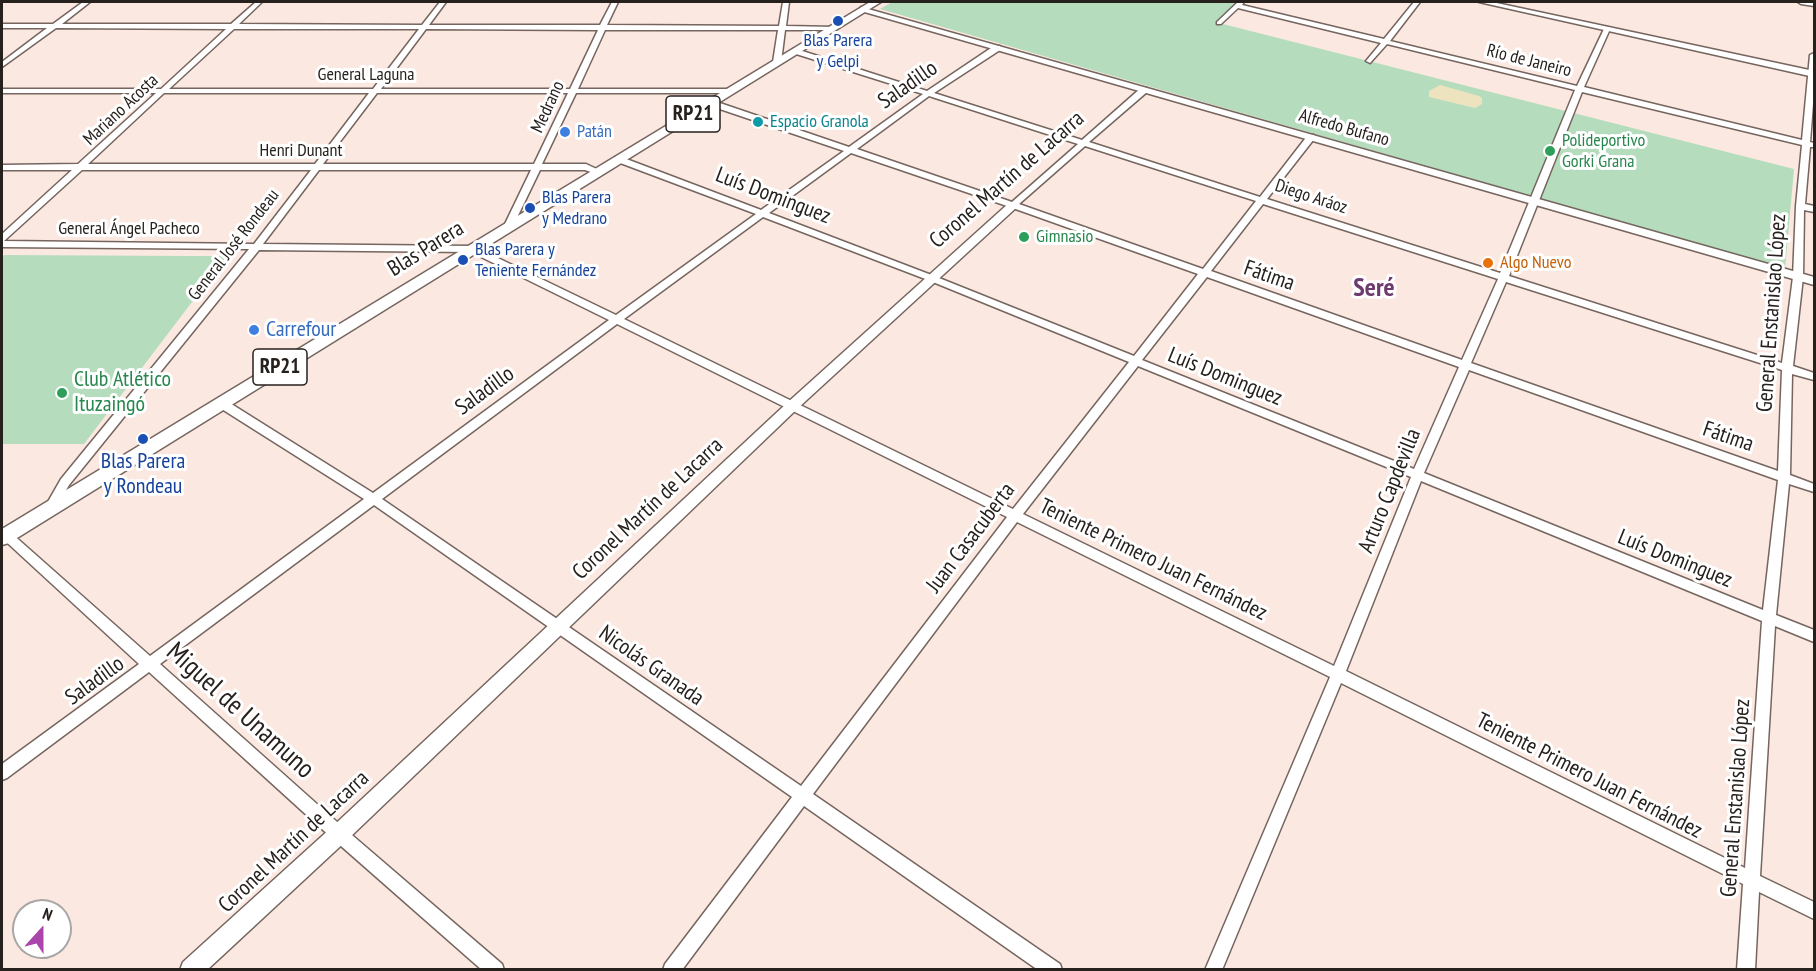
<!DOCTYPE html>
<meta charset="utf-8">
<style>
body{margin:0}
#map{position:relative;width:1816px;height:971px;overflow:hidden;background:#fbe8e1;font-family:"PT Sans Narrow",sans-serif}
canvas{display:block}
.frame{position:absolute;inset:0;border:3px solid #27211e;pointer-events:none}
.north{position:absolute;left:12px;top:899px;width:60px;height:60px;box-sizing:border-box;background:#fff;border:2px solid #a9a6a5;border-radius:50%;rotate:21deg;font-size:16px;font-weight:700;line-height:24px;text-align:center;color:#27211e}
.north::after{content:'';display:block;margin:auto;width:21px;height:27px;background:#aa46ab;clip-path:polygon(50% 0,100% 100%,50% 72%,0 100%)}
</style>
<div id="map">
<canvas width="1816" height="971"></canvas>
<div class="frame"></div>
<div class="north">N</div>
</div>
<script>
const context = document.querySelector('canvas').getContext('2d');
context.lineJoin = 'round';
function fillPath(path, color) { context.fillStyle = color; context.fill(path, 'evenodd'); }
const toPath = rows => new Path2D(rows.map(r => 'M' + r).join(''));
function strokePath(path, color, width, dash) { context.strokeStyle = color; context.lineWidth = width; context.lineCap = dash ? 'butt' : 'round'; context.setLineDash(dash || []); context.stroke(path); }
function drawText(font, color, halo, rows, align = 'center') {
  context.font = font + ' "PT Sans Narrow",sans-serif'; context.lineWidth = 6; context.setLineDash([]); context.textBaseline = 'middle'; context.strokeStyle = halo; context.fillStyle = color; for (const [text, x, y, turn = 0] of rows) {
    context.save(); context.translate(x, y); context.rotate((+turn || 0) * Math.PI / 180); context.textAlign = isNaN(turn) ? turn : align; if (halo) context.strokeText(text, 0, 0); context.fillText(text, 0, 0); context.restore();
  }
}
const green = toPath([
 [892,2,1241,2,1219,23,1794,169,1785,269,880,9],
 [4,255,188,256,227,256,84,444,2,444,2,258]
]);
const sand = toPath([
 [1440,85,1479,96,1482,98,1482,104,1475,108,1429,97,1429,91]
]);
const minor = toPath([
 [83,2,90,2,62,24,231,24,256,2,262,2,239,24,422,25,440,2,446,2,429,25,600,25,612,2,618,2,607,25,779,26,783,2,789,2,786,26,835,27,835,29,833,30,785,30,781,62,777,64,773,62,778,30,605,30,578,89,730,89,734,91,730,93,576,93,542,164,586,164,603,172,599,175,585,170,540,170,512,228,506,228,504,226,531,170,319,170,263,244,473,246,616,315,756,214,615,161,615,157,621,157,761,210,844,151,708,105,708,101,714,101,849,147,923,94,793,53,793,49,796,49,927,91,994,46,1000,46,1000,50,934,93,1082,140,1141,88,1147,88,1147,92,1089,142,1260,197,1308,135,1314,135,1314,139,1267,199,1500,273,1575,90,1387,44,1370,63,1366,61,1381,43,1238,8,1221,24,1217,24,1217,22,1238,2,1244,2,1242,5,1384,39,1414,2,1420,2,1390,41,1577,86,1604,29,1607,27,1610,29,1584,87,1802,140,1810,55,1814,53,1814,91,1810,142,1814,143,1814,147,1810,147,1805,204,1814,206,1814,212,1804,210,1803,277,1793,366,1814,373,1814,380,1792,374,1790,475,1814,484,1814,492,1789,484,1776,615,1814,630,1814,642,1775,626,1760,876,1814,902,1814,919,1759,892,1755,970,1737,970,1743,884,1341,683,1222,970,1205,970,1330,677,1017,522,813,794,1060,964,1062,970,1038,970,804,806,682,970,663,970,665,964,792,797,374,505,160,664,345,829,502,964,504,970,482,970,333,839,149,672,7,778,2,780,2,764,139,664,2,538,2,532,10,532,150,656,364,499,217,406,215,403,217,400,225,400,373,493,609,320,471,252,259,250,69,485,55,510,47,510,45,507,61,479,249,249,2,247,2,234,72,170,2,170,2,165,78,164,156,93,2,93,2,89,161,89,226,29,56,28,2,67,2,62,47,28,2,28,2,24,53,24,83,2],
 [234,29,419,29,373,89,169,89,234,29],
 [426,29,598,30,570,89,381,89,426,29],
 [1582,92,1802,145,1796,206,1793,277,1782,363,1509,276,1582,92],
 [164,93,369,93,315,164,88,164,164,93],
 [377,93,568,93,534,164,323,164,377,93],
 [929,96,1078,144,1012,202,857,149,929,96],
 [1085,146,1256,201,1203,269,1019,204,1085,146],
 [851,153,1010,207,1198,274,1134,356,934,276,769,213,851,153],
 [82,170,311,170,254,244,4,241,82,170],
 [1263,204,1498,279,1462,360,1211,271,1263,204],
 [763,217,928,280,1129,362,1013,509,624,319,763,217],
 [1207,277,1459,367,1414,469,1142,360,1207,277],
 [1506,282,1782,370,1778,471,1471,363,1506,282],
 [617,324,1007,517,801,786,382,499,617,324],
 [1138,366,1411,477,1334,666,1023,514,1138,366],
 [1469,370,1778,480,1763,610,1424,473,1469,370],
 [1421,481,1762,621,1745,868,1346,671,1421,481],
 [1798,2,1814,2,1814,6,1801,4,1798,2]
]);
const tertiary = toPath([
 [1479,2,1492,2,1814,71,1814,77,1479,2],
 [861,7,1814,277,1814,285,861,11,861,7],
 [1013,202,1017,203,1017,207,797,409,346,841,207,970,180,970,183,962,332,827,787,403,1009,203,1013,202]
]);
const primary = toPath([
 [870,2,881,2,9,543,2,545,2,529,870,2]
]);
const markers = [
 [838,21,6,"#1a4fb4"],
 [758,122,6,"#0f9aa8"],
 [565,132,6,"#3f7fe0"],
 [1550,151,6,"#2e9e5b"],
 [530,208,6,"#1a4fb4"],
 [1024,237,6,"#2e9e5b"],
 [463,260,6,"#1a4fb4"],
 [1488,263,6,"#e8710a"],
 [254,330,6,"#3f7fe0"],
 [62,393,6,"#2e9e5b"],
 [143,439,6,"#1a4fb4"]
];
const farTransitnames = [
 ["Blas Parera",838,41,"center"],
 ["y Gelpi",838,62,"center"],
 ["Blas Parera",542,198],
 ["y Medrano",542,219],
 ["Blas Parera y",475,250],
 ["Teniente Fernández",475,271]
];
const farStreetnames = [
 ["Río de Janeiro",1529,61,14],
 ["General Laguna",366,75],
 ["Medrano",548,107,-65],
 ["Mariano Acosta",121,110,-43],
 ["Alfredo Bufano",1344,128,16],
 ["Henri Dunant",301,151],
 ["Diego Aráoz",1311,197,18],
 ["General Ángel Pacheco",129,229],
 ["General José Rondeau",234,245,-52]
];
const farCulturenames = [
 ["Espacio Granola",770,122]
];
const farShopnames = [
 ["Patán",577,132]
];
const farLeisurenames = [
 ["Polideportivo",1562,141],
 ["Gorki Grana",1562,162],
 ["Gimnasio",1036,237]
];
const farFoodnames = [
 ["Algo Nuevo",1500,263]
];
const shields = [
 [693,114,54],
 [280,367,54]
];
const shieldNames = [
 ["RP21",693,114],
 ["RP21",280,367]
];
const streetNames = [
 ["Saladillo",908,85,-35],
 ["Coronel Martín de Lacarra",1007,180,-41],
 ["Luís Dominguez",773,196,21],
 ["Blas Parera",426,249,-32],
 ["Fátima",1269,276,19],
 ["General Enstanislao López",1772,313,-86],
 ["Luís Dominguez",1225,377,22],
 ["Saladillo",485,391,-36],
 ["Fátima",1728,437,19],
 ["Arturo Capdevilla",1390,491,-68],
 ["Coronel Martín de Lacarra",648,509,-43],
 ["Juan Casacuberta",971,538,-53],
 ["Luís Dominguez",1675,559,22],
 ["Teniente Primero Juan Fernández",1153,560,26],
 ["Nicolás Granada",651,666,35],
 ["Saladillo",95,681,-36],
 ["Teniente Primero Juan Fernández",1589,776,27],
 ["General Enstanislao López",1736,798,-86],
 ["Coronel Martín de Lacarra",294,842,-43]
];
const shopNames = [
 ["Carrefour",266,330]
];
const leisureNames = [
 ["Club Atlético",74,380],
 ["Ituzaingó",74,405]
];
const transitNames = [
 ["Blas Parera",143,462],
 ["y Rondeau",143,487]
];
const quarterNames = [
 ["Seré",1374,289]
];
const nearStreetnames = [
 ["Miguel de Unamuno",240,711,42]
];
fillPath(green, '#b5ddbd');
fillPath(sand, '#ede3be');
strokePath(minor, '#75655e', 3);
strokePath(tertiary, '#75655e', 3);
strokePath(primary, '#75655e', 3);
fillPath(minor, '#fff');
fillPath(tertiary, '#fff');
fillPath(primary, '#fff');
for (const [x, y, r, color] of markers) { const dot = new Path2D(); dot.arc(x, y, r, 0, 2 * Math.PI); context.fillStyle = color; context.fill(dot); strokePath(dot, '#fff', 2); }
drawText('18px', '#164399', '#fff', farTransitnames, 'left');
drawText('18px', '#27211e', '#fff', farStreetnames);
drawText('18px', '#0d838f', '#fff', farCulturenames, 'left');
drawText('18px', '#366cbe', '#fff', farShopnames, 'left');
drawText('18px', '#27864d', '#fff', farLeisurenames, 'left');
drawText('18px', '#c56008', '#fff', farFoodnames, 'left');
for (const [x, y, w] of shields) { const box = new Path2D(); box.roundRect(x - w / 2, y - 18, w, 36, 4.5); context.fillStyle = '#fff'; context.fill(box); strokePath(box, '#27211e', 1.5); }
drawText('bold 21px', '#27211e', null, shieldNames);
drawText('22px', '#27211e', '#fff', streetNames);
drawText('22px', '#366cbe', '#fff', shopNames, 'left');
drawText('22px', '#27864d', '#fff', leisureNames, 'left');
drawText('22px', '#164399', '#fff', transitNames);
drawText('bold 26px', '#6d3b6d', '#fff', quarterNames);
drawText('27px', '#27211e', '#fff', nearStreetnames);
</script>
